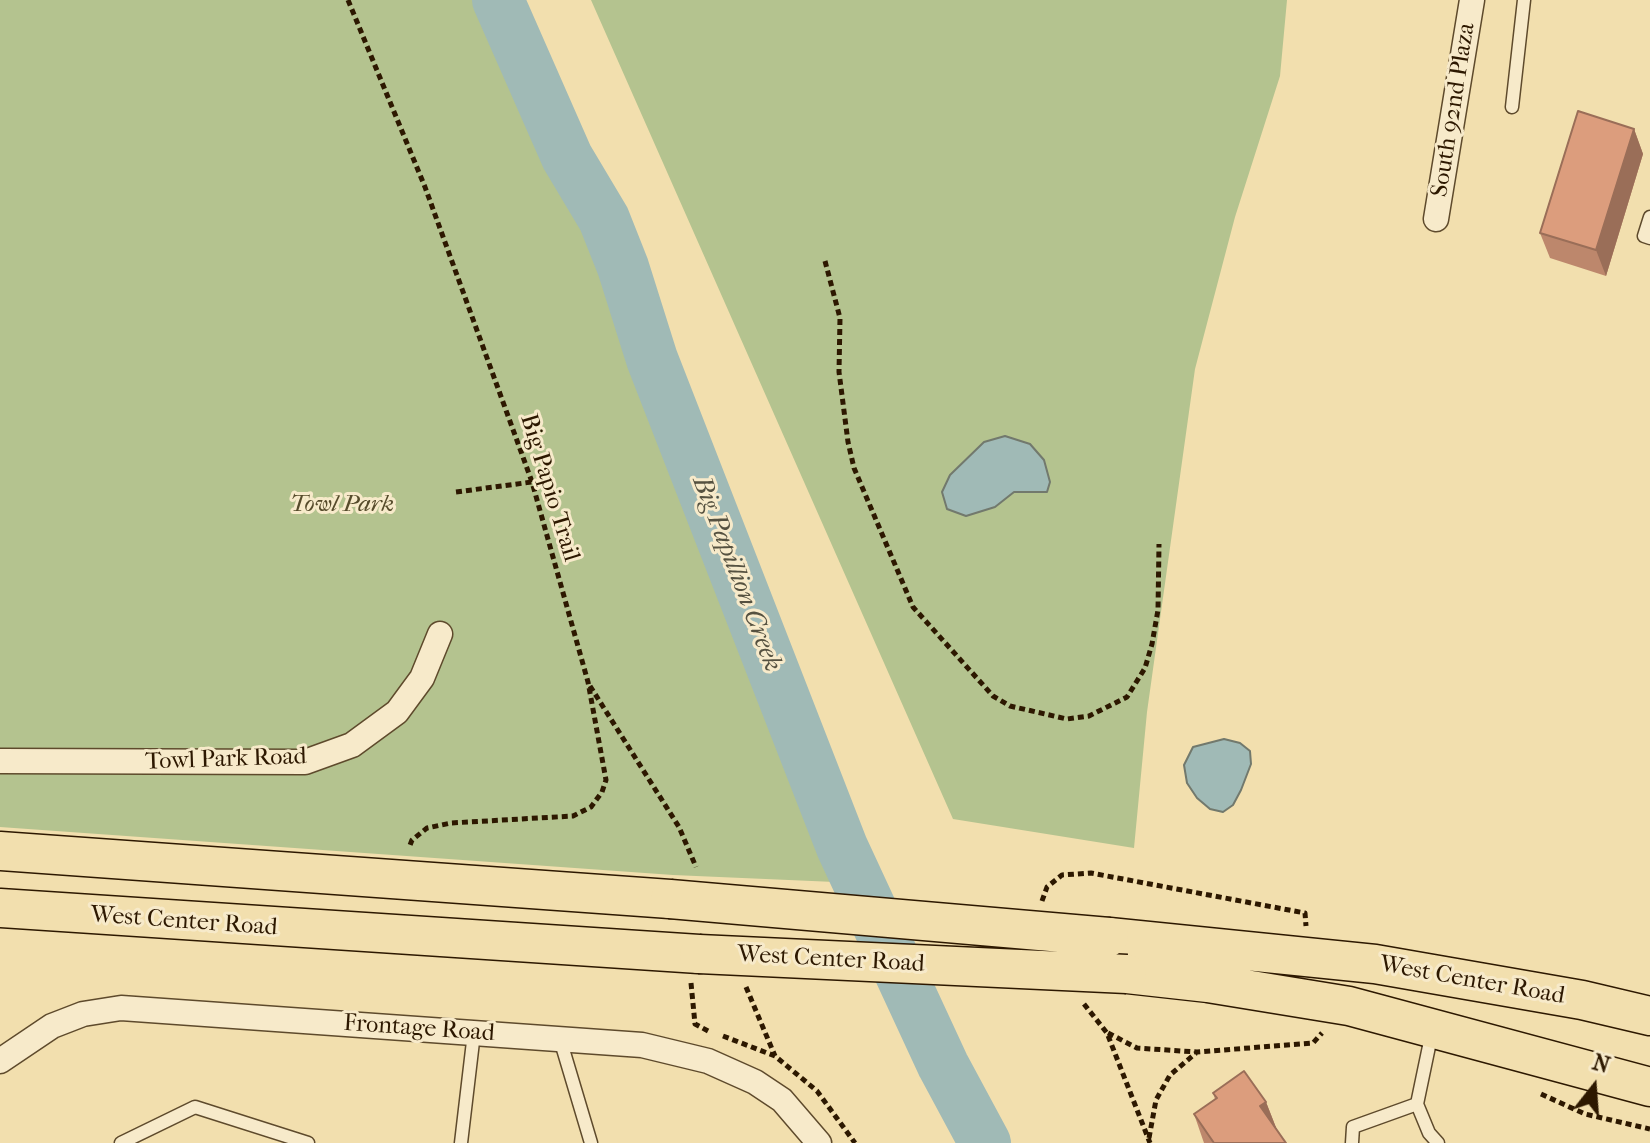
<!DOCTYPE html>
<style>
body{margin:0}
#map{position:relative;width:1650px;height:1143px;overflow:hidden;background:#f2dfae;font-family:"IM FELL French Canon",serif}
canvas{display:block}
.north{position:absolute;left:1554px;top:1047px;width:80px;height:80px;-webkit-text-stroke:6px #f7eaca;paint-order:stroke;rotate:17deg;font-size:22px;font-weight:700;line-height:32px;text-align:center;color:#2d1800}
.north::after{content:'';display:block;margin:auto;width:28px;height:36px;background:#2d1800;clip-path:polygon(50% 0,100% 100%,50% 72%,0 100%)}
</style>
<div id="map">
<canvas width="1650" height="1143"></canvas>
<div class="north">N</div>
</div>
<script>
const context = document.querySelector('canvas').getContext('2d');
context.lineJoin = 'round';
function fillPath(path, color) { context.fillStyle = color; context.fill(path, 'evenodd'); }
const toPath = rows => new Path2D(rows.map(r => 'M' + r).join(''));
function strokePath(path, color, width, dash) { context.strokeStyle = color; context.lineWidth = width; context.lineCap = dash ? 'butt' : 'round'; context.setLineDash(dash || []); context.stroke(path); }
function drawText(font, color, halo, rows, align = 'center') {
  context.font = font + ' "IM FELL French Canon",serif'; context.lineWidth = 6; context.setLineDash([]); context.textBaseline = 'middle'; context.strokeStyle = halo; context.fillStyle = color; for (const [text, x, y, turn = 0] of rows) {
    context.save(); context.translate(x, y); context.rotate((+turn || 0) * Math.PI / 180); context.textAlign = isNaN(turn) ? turn : align; if (halo) context.strokeText(text, 0, 0); context.fillText(text, 0, 0); context.restore();
  }
}
const green = toPath([
 [0,0,498,0,567,157,604,219,623,267,652,359,858,883,673,875,0,827],
 [591,0,1287,0,1280,76,1235,217,1195,369,1147,712,1134,848,953,819]
]);
const water = toPath([
 [1005,436,1030,444,1044,460,1050,482,1047,492,1014,492,995,507,966,516,947,509,942,492,950,475,984,442,1005,436],
 [1224,739,1240,743,1250,751,1251,764,1241,790,1233,805,1223,812,1210,809,1197,798,1187,783,1184,765,1193,747,1224,739]
]);
const river = toPath([
 [498,0,567,157,604,219,623,267,652,359,842,847,943,1065,985,1143]
]);
const path = toPath([
 [348,0,425,187,532,482,588,682,606,780,602,792,591,807,573,816,451,823,427,828,412,840,409,848],
 [825,261,840,318,839,372,848,442,854,468,913,607,993,696,1010,706,1067,719,1089,716,1127,697,1145,668,1152,644,1158,610,1159,544],
 [456,492,532,482],
 [590,686,679,827,696,867],
 [1042,901,1047,887,1062,875,1091,873,1305,913,1306,926],
 [691,983,695,1024,710,1032],
 [746,987,775,1056],
 [1084,1004,1107,1033,1150,1143],
 [1108,1033,1137,1048,1197,1052,1313,1043,1322,1033],
 [723,1036,775,1056,817,1091,855,1143],
 [1541,1094,1585,1114,1650,1129],
 [1149,1138,1156,1100,1170,1075,1196,1053]
]);
const lane = toPath([
 [1512,107,1524,0],
 [1650,217,1644,236,1650,238],
 [1432,1032,1417,1104,1429,1133,1438,1143],
 [560,1039,591,1143],
 [121,1143,195,1107,308,1143],
 [461,1143,474,1033],
 [1352,1143,1353,1127,1417,1104]
]);
const street = toPath([
 [1436,219,1472,0],
 [0,761,305,762,352,745,397,712,422,678,440,634],
 [0,1061,52,1026,83,1014,121,1008,642,1045,708,1061,755,1082,782,1100,819,1143]
]);
const primary = toPath([
 [0,851,670,899],
 [0,908,699,954],
 [1109,937,1375,964,1582,1000,1650,1016],
 [1127,974,1208,983,1349,1006,1650,1087]
]);
const primaryBridge = toPath([
 [670,899,1109,937],
 [699,954,1127,974]
]);
const wall = toPath([
 [1634,129,1643,154,1606,276,1550,258,1540,233],
 [1213,1093,1266,1102,1277,1130,1286,1143,1204,1143,1194,1114,1215,1099]
]);
const shadedWall = toPath([
 [1634,129,1643,154,1606,276,1596,250],
 [1266,1102,1282,1143,1260,1106]
]);
const building = toPath([
 [1578,111,1634,129,1596,250,1540,233,1578,111],
 [1244,1071,1266,1102,1260,1106,1286,1143,1214,1143,1194,1114,1217,1098,1213,1093,1244,1071]
]);
const streetNames = [
 ["South 92nd Plaza",1454,110,-81],
 ["Big Papio Trail",549,488,73],
 ["Towl Park Road",226,760,-2],
 ["West Center Road",184,922,4],
 ["West Center Road",831,960,3],
 ["West Center Road",1472,981,10],
 ["Frontage Road",419,1029,4]
];
const parkNames = [
 ["Towl Park",342,505]
];
const waterNames = [
 ["Big Papillion Creek",736,574,69]
];
fillPath(green, '#b4c38f');
fillPath(water, '#a0bab6');
strokePath(water, '#72796d', 2);
strokePath(river, '#a0bab6', 52);
strokePath(lane, '#5e4a2c', 15);
strokePath(street, '#5e4a2c', 27);
strokePath(primary, '#2d1800', 41);
strokePath(path, '#2d1800', 5, [6, 4]);
strokePath(lane, '#f7eaca', 12);
strokePath(street, '#f7eaca', 24);
strokePath(primary, '#f2dfae', 38);
strokePath(primaryBridge, '#2d1800', 41, []);
strokePath(primaryBridge, '#f2dfae', 38);
fillPath(wall, '#bd876c');
fillPath(shadedWall, '#9a6e58');
fillPath(building, '#dc9d7d');
strokePath(building, '#9a6e58', 2);
drawText('24px', '#2d1800', '#f7eaca', streetNames);
drawText('italic 24px', '#564b2b', '#f7eaca', parkNames);
drawText('italic 26px', '#555140', '#f7eaca', waterNames);
</script>
